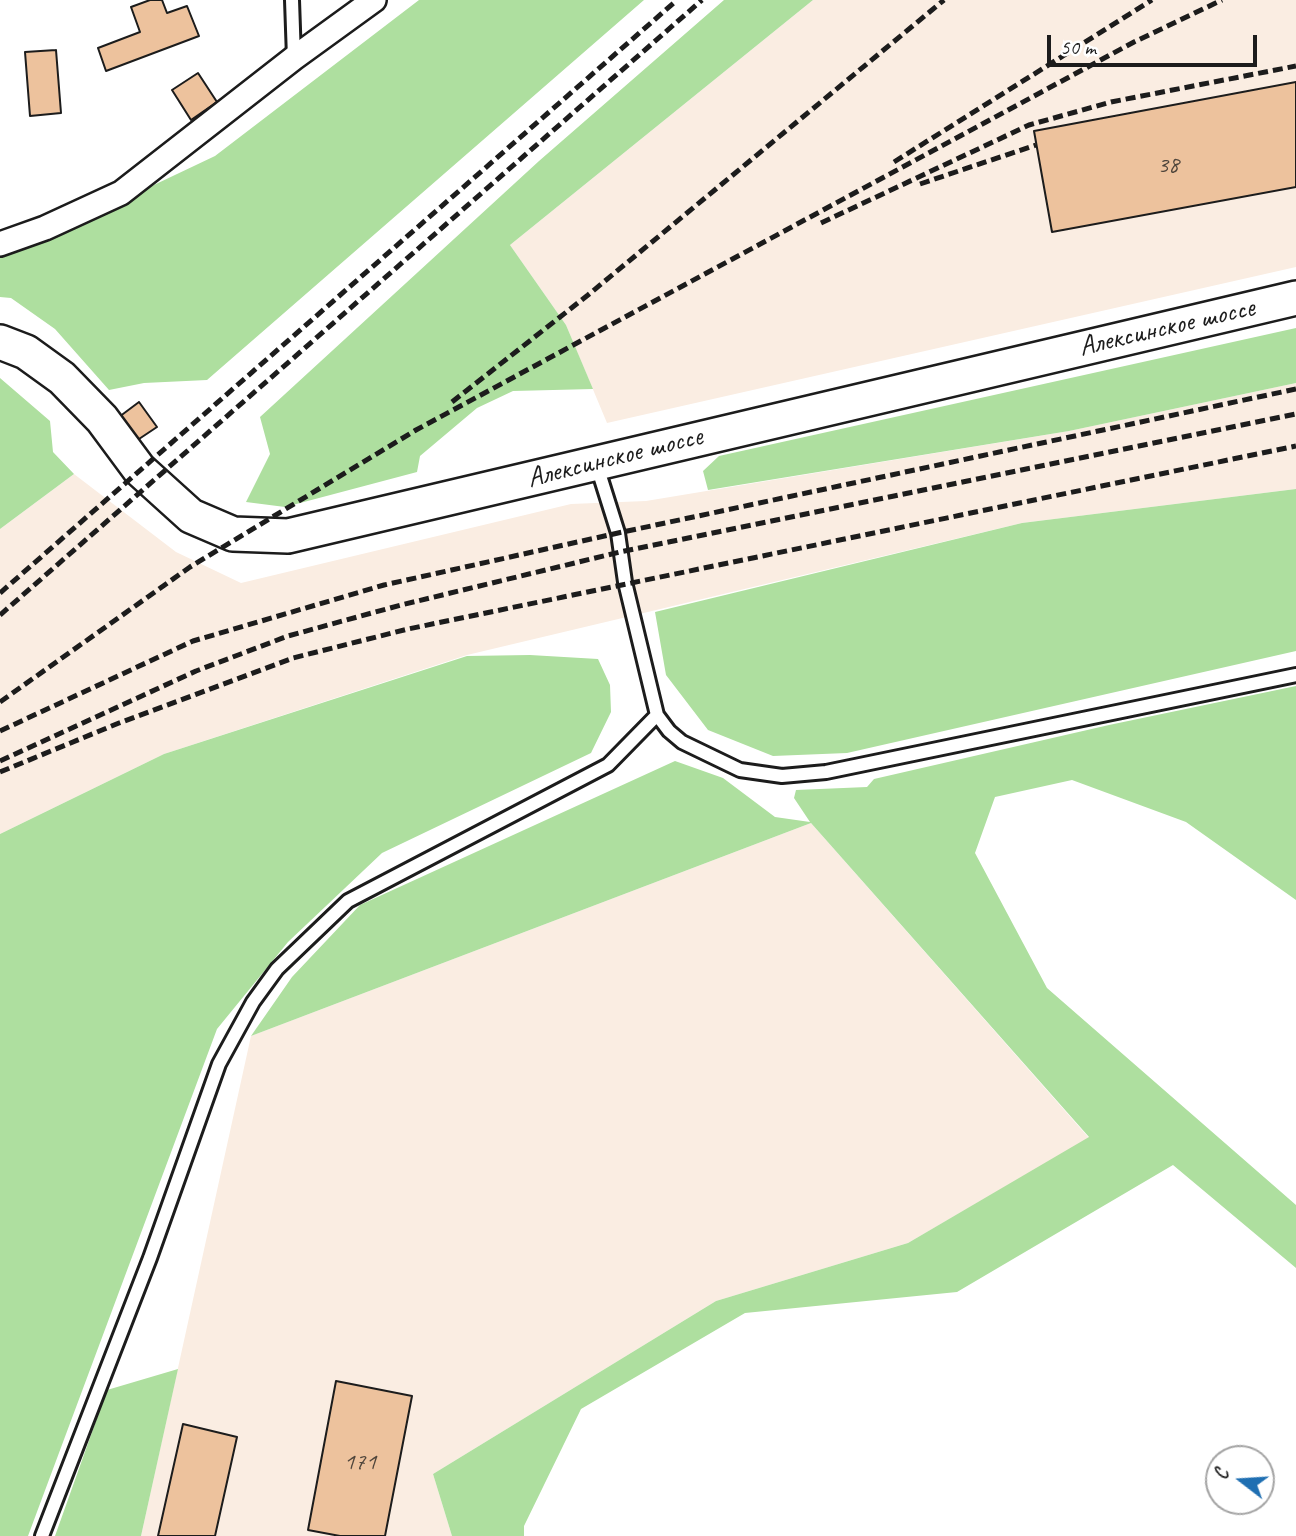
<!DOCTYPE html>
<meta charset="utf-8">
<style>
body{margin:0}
#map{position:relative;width:1296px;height:1536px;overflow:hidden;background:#fff;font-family:Caveat,sans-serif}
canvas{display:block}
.north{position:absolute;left:1205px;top:1445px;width:70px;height:70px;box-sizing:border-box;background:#fff;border:2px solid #a4a4a4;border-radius:50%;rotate:287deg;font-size:19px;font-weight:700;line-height:28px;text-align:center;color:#1c1c1c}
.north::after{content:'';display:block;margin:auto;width:24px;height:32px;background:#1f6fb2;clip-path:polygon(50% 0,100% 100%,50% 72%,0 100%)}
.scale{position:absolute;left:1047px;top:35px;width:210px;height:32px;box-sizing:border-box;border:4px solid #1c1c1c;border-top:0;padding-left:9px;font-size:21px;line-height:24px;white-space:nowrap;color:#1c1c1c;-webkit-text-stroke:5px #fff;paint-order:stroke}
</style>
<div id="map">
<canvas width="1296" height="1536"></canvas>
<div class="north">С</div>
<div class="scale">50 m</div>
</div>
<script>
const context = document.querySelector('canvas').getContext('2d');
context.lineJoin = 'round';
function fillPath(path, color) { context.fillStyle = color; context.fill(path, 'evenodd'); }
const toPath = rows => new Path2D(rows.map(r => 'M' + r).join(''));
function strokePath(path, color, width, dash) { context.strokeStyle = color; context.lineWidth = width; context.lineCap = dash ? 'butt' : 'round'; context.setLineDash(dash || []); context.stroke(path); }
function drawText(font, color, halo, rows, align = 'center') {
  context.font = font + ' Caveat,sans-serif'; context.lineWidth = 7; context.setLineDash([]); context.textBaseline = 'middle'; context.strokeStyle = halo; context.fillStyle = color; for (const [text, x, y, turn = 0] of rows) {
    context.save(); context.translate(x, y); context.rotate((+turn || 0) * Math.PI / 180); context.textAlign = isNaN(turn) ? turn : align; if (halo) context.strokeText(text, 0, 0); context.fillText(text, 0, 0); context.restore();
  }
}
const built = toPath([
 [813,0,1296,0,1296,267,607,423,566,325,510,245],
 [1296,383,1296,489,1022,523,467,655,164,754,0,834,0,529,74,474,176,552,241,583,571,504,646,501,1069,431],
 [811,823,1089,1138,908,1243,716,1301,433,1474,452,1536,141,1536,251,1036]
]);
const green = toPath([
 [419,0,644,0,207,380,144,383,109,390,55,329,11,298,0,297,0,258,215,156],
 [724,0,813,0,510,245,566,325,593,389,513,391,477,408,420,456,417,472,285,507,246,502,270,454,260,417,539,161],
 [1296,328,1296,383,1069,431,708,490,703,471,719,456],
 [0,378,50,421,53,452,74,474,0,529],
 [1296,489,1296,651,847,753,773,756,708,730,666,675,655,612,1022,523],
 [530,655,598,659,610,685,611,712,591,753,382,853,288,942,217,1029,28,1536,0,1536,0,834,164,754,467,656],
 [1296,686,1296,900,1186,822,1072,780,995,797,975,853,1047,988,1296,1205,1296,1268,1173,1165,957,1292,745,1313,581,1409,524,1526,524,1536,452,1536,433,1474,716,1301,908,1243,1089,1137,811,823,251,1036,292,977,360,905,675,761,723,778,775,817,810,822,794,798,796,790,867,787,874,779,1109,725],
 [178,1369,141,1536,55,1536,107,1390]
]);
const building = toPath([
 [150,0,162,0,167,13,187,6,199,36,106,71,98,48,140,32,131,7,150,0],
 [56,50,61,113,30,116,25,52,56,50],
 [198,73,217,102,191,120,172,90,198,73],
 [1296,82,1296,187,1052,232,1034,131,1296,82],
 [139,402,157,427,136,441,119,417,139,402],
 [336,1381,412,1396,385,1536,340,1536,308,1530,336,1381],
 [183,1424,237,1437,215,1536,158,1536,183,1424]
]);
const service = toPath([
 [292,0,294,58],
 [596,463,618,533,625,582,657,715,669,731,682,742,740,770,782,776,826,772,1296,675],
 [42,1536,150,1258,219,1064,253,1002,277,969,348,901,608,765,657,715]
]);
const minor = toPath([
 [0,244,45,228,121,193,294,58,374,0]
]);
const secondary = toPath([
 [0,342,26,352,62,378,102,419,139,469,191,516,233,534,288,536,1296,298]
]);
const rail = toPath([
 [894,162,1152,0],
 [920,184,1036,145],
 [821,223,1029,125,1111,102,1296,66],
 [452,402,588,295,944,0],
 [0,593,677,0],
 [0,615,702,0],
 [0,702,190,567,416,430,1134,42,1222,0],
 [0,731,193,641,384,585,618,533,1296,389],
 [0,761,196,671,288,636,401,605,620,552,1296,414],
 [0,772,119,723,293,658,408,629,1296,446]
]);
const numberNames = [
 ["38",1168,166],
 ["171",360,1463]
];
const streetNames = [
 ["Алексинское шоссе",1167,328,-13],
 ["Алексинское шоссе",615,458,-14]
];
fillPath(built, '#faede2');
fillPath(green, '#aedf9f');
fillPath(building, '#edc29d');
strokePath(building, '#1c1c1c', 2);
strokePath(service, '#1c1c1c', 18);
strokePath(minor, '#1c1c1c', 28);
strokePath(secondary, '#1c1c1c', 38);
strokePath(service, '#fff', 12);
strokePath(minor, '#fff', 23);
strokePath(secondary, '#fff', 33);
strokePath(rail, '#1c1c1c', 5, [10, 5]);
drawText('24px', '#50463c', null, numberNames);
drawText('28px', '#1c1c1c', '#fff', streetNames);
</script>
